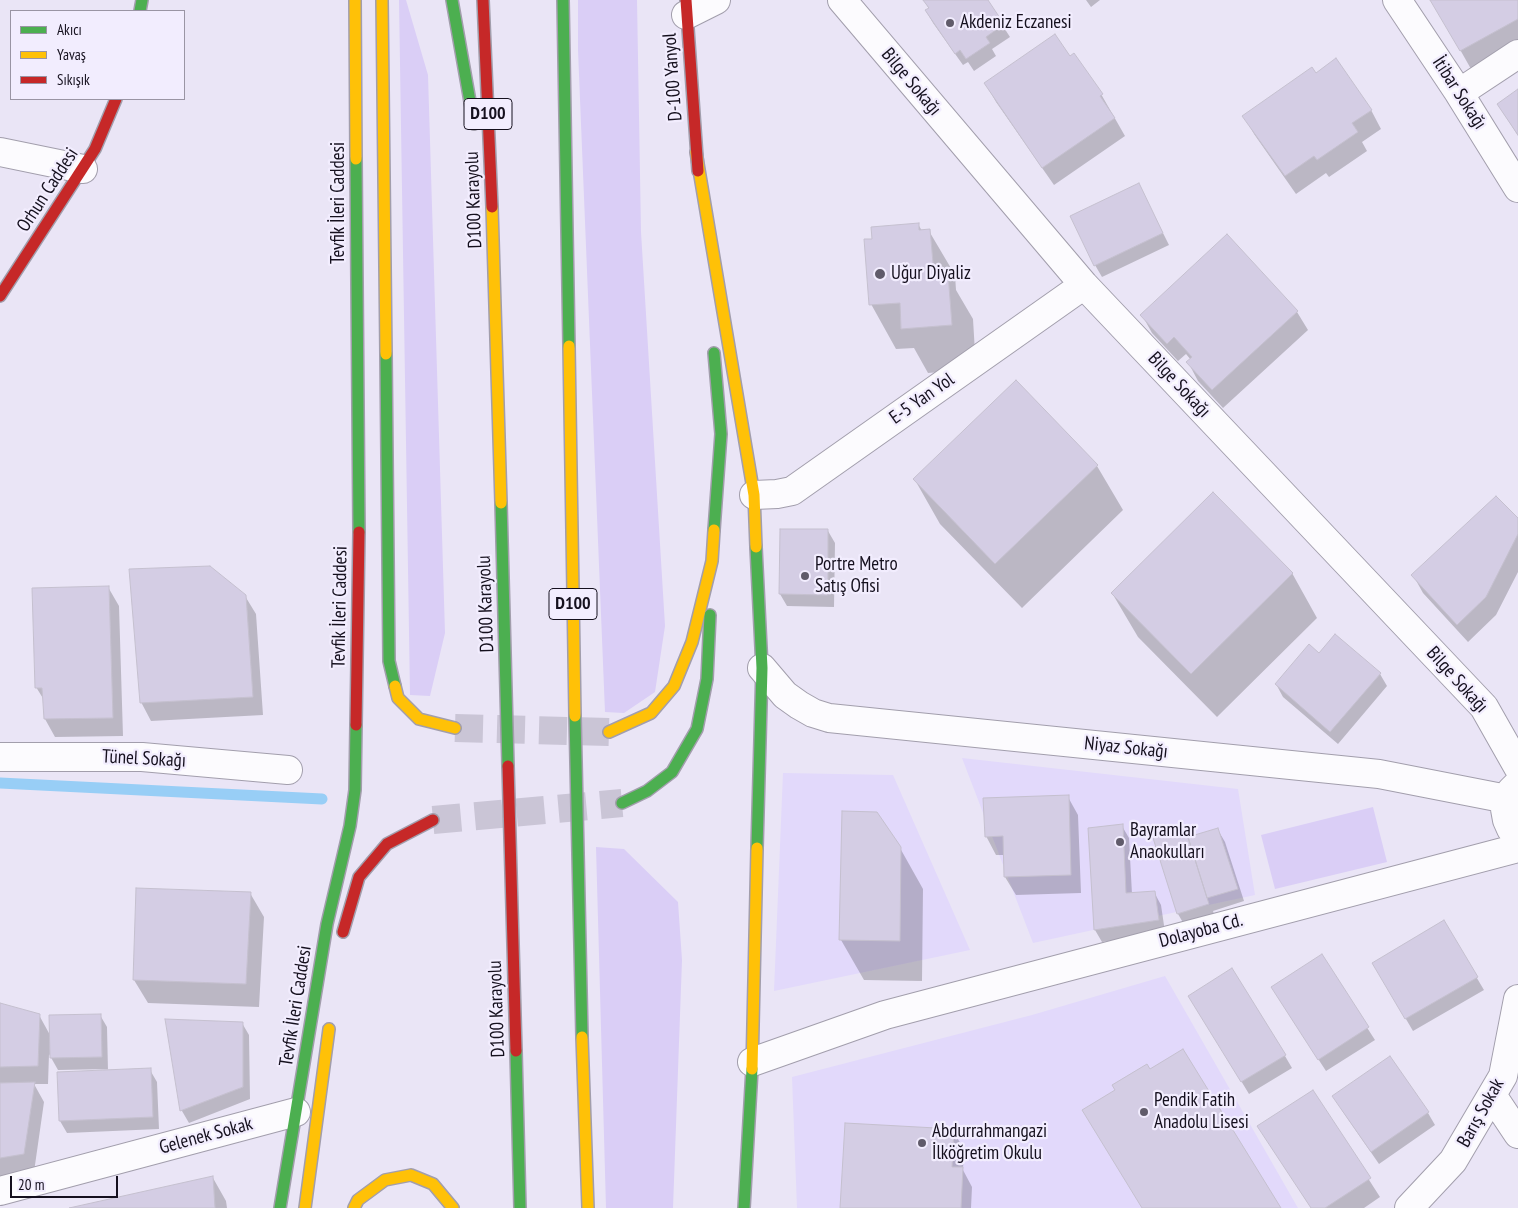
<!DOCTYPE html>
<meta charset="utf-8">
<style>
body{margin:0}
#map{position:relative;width:1518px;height:1208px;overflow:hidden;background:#eae5f6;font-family:"PT Sans Narrow",sans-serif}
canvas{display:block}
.legend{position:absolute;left:10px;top:10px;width:175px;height:90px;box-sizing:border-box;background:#f2edfe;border:1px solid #9a95a4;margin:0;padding:6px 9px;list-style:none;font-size:15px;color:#15101e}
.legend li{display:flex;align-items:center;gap:10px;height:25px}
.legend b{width:25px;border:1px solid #9a95a4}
.scale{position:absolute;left:10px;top:1176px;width:108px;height:22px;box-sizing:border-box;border:2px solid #15101e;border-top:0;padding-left:6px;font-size:15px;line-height:18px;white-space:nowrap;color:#15101e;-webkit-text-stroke:4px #f2edfe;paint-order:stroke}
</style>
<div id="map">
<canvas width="1518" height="1208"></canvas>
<ul class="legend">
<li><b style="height:6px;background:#4caf50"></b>Akıcı</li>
<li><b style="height:6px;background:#ffc107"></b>Yavaş</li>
<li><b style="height:6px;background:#c62828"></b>Sıkışık</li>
</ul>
<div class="scale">20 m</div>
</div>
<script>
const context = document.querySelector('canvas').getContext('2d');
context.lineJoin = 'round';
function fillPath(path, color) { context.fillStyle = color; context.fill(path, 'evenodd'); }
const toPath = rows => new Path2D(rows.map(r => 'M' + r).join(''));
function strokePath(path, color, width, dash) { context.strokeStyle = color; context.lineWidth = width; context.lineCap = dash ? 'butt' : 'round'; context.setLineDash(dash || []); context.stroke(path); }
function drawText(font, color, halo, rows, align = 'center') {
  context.font = font + ' "PT Sans Narrow",sans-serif'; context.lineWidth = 4.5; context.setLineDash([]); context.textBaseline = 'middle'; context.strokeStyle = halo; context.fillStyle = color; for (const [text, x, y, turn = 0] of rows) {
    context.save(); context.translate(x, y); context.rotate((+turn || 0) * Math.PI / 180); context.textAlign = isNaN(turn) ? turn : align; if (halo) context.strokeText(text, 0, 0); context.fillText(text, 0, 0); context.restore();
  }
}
const built = toPath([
 [962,758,1238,789,1255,895,1033,943],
 [783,773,893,775,970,950,774,991],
 [1165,976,1298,1208,797,1208,792,1077,1032,1015]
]);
const green = toPath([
 [399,0,406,0,428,75,445,633,430,696,410,695],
 [578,0,637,0,641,232,665,626,655,692,624,713,605,712,578,50],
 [1373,807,1387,862,1275,889,1261,835],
 [596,847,624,849,678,902,682,960,673,1208,606,1208]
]);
const shadow = toPath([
 [924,0,986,0,1010,37,992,49,996,56,974,71,968,62,963,65,933,23,926,11,929,9],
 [1086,0,1100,0,1091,7],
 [1432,0,1518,0,1518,42,1471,69],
 [1070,58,1101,94,1125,136,1054,185,996,102,986,84],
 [1315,74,1371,110,1381,129,1362,142,1367,151,1329,177,1326,173,1296,194,1254,134,1244,116],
 [1518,91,1518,136,1498,104],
 [1145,197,1169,245,1102,277,1095,265],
 [918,224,922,231,929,231,955,275,956,290,973,319,976,369,928,373,914,348,896,349,871,304,874,240],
 [1227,236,1297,312,1308,330,1223,408,1198,381,1188,362,1191,360,1186,354,1178,361,1152,333,1142,315],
 [1016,382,1097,466,1123,510,1022,608,940,524,915,480],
 [1518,520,1518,572,1496,615,1468,642,1423,593,1413,575],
 [828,531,835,543,834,607,787,606,780,594],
 [1292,573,1317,618,1217,717,1138,637,1112,593],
 [108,587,119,606,123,736,55,737,45,719,44,700,36,687],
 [245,596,256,614,263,715,151,721,141,702],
 [1319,654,1380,674,1387,686,1338,744,1283,697,1276,684],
 [1068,797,1078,815,1081,893,1016,895,1005,877,1005,855,996,855,986,836],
 [1122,826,1129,838,1132,894,1154,892,1161,905,1165,932,1102,942,1095,930,1089,829],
 [1185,829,1190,838,1218,830,1225,842,1244,901,1213,911,1215,917,1185,926,1178,914,1154,839],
 [900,848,923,889,922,981,864,980,841,940],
 [250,893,264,917,259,1007,148,1003,134,980],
 [1443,921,1484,990,1413,1031,1373,963],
 [1321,956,1375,1040,1326,1071,1279,999],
 [0,1004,39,1015,50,1035,100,1015,107,1027,108,1071,150,1070,157,1082,159,1129,67,1133,60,1121,58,1073,108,1071,108,1069,58,1070,49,1054,48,1084,34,1084,44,1102,34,1172,0,1177],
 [1197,1008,1285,1056,1292,1068,1249,1094],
 [166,1020,242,1023,249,1035,250,1099,189,1123,182,1111],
 [1312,1091,1380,1197,1364,1208,1311,1208,1259,1126],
 [1341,1109,1428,1113,1435,1125,1379,1164],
 [953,1131,964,1149,963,1170,972,1187,971,1208,842,1208],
 [213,1178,226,1201,227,1208,74,1208]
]);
const stream = toPath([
 [0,783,322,799]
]);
const building = toPath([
 [923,0,988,0,1004,24,986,37,990,43,966,59,960,50,955,54,925,10,929,8,923,0],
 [1430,0,1518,0,1518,19,1460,51,1430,0],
 [1055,34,1070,56,1074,53,1103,94,1100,96,1115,118,1042,168,984,83,1055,34],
 [1336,58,1372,110,1352,123,1358,132,1317,160,1314,156,1285,176,1242,116,1312,67,1316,73,1336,58],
 [1518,89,1518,135,1497,104,1518,89],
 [1139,183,1163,233,1094,266,1070,216,1139,183],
 [919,223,919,230,930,229,934,274,948,273,952,325,901,329,900,303,869,305,864,239,872,239,871,227,919,223],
 [1227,234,1298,311,1212,390,1186,362,1192,357,1174,337,1167,344,1140,315,1227,234],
 [1016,380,1098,465,995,564,913,479,1016,380],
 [1213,492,1293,573,1191,674,1111,593,1213,492],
 [1496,496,1518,518,1518,534,1486,597,1457,625,1411,575,1496,496],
 [780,529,828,529,828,595,779,594,780,529],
 [210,566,246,595,253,697,140,703,129,569,210,566],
 [109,586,113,718,44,719,42,688,35,688,32,588,109,586],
 [1335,634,1381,673,1330,732,1275,684,1309,644,1319,653,1335,634],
 [1069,795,1071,875,1004,877,1003,836,985,837,983,798,1069,795],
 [842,811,877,812,901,847,900,941,839,940,842,811],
 [1123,824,1126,893,1155,891,1159,920,1094,930,1088,828,1123,824],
 [1185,828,1209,904,1177,914,1153,838,1185,828],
 [1218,828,1238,889,1207,898,1188,837,1218,828],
 [136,888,251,892,246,984,133,980,136,888],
 [1444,920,1478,977,1405,1019,1372,963,1444,920],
 [1322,954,1369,1027,1318,1060,1271,987,1322,954],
 [1232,968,1286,1055,1241,1082,1188,996,1232,968],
 [0,1003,40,1014,38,1066,0,1067,0,1003],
 [101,1014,102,1057,50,1058,49,1015,101,1014],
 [165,1019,243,1022,243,1087,180,1111,165,1019],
 [1183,1049,1281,1208,1142,1208,1082,1110,1115,1090,1112,1085,1147,1064,1150,1069,1183,1049],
 [1390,1056,1429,1112,1371,1152,1332,1096,1390,1056],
 [151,1068,153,1117,59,1121,57,1072,151,1068],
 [35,1082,24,1154,0,1158,0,1083,35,1082],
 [1313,1090,1371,1178,1325,1208,1311,1208,1257,1126,1313,1090],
 [845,1123,954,1129,952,1167,963,1167,961,1208,840,1208,845,1123],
 [213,1176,215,1208,69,1208,213,1176]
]);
const primaryTunnel = toPath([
 [455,728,609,732],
 [433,820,622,803]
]);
const street = toPath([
 [842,0,1084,285,1484,707,1518,767],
 [1397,0,1459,93,1518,188],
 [686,15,716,0],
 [1459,93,1518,54],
 [0,152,83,169],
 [754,495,777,494,792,491,1084,285],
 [762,668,785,695,799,705,813,713,829,718,1379,774,1507,799],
 [0,757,142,757,288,770],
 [1517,785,1511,791,1507,799,1505,809,1507,820,1511,829,1518,836],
 [752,1062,885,1015,1518,848],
 [1492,1095,1518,1134],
 [0,1191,296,1112],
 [1409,1208,1453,1161,1503,1076,1518,999]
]);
const fast = toPath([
 [452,0,474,124],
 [563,0,569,346],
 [140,11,142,0],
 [356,159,359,532],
 [714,353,721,434,714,530],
 [386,354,389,661,395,686],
 [501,503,508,766],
 [756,547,762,668,757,848],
 [575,716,582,1037],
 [622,803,647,791,672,772,697,729,707,679,710,615],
 [516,1051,520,1208],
 [280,1208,327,924,350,826,355,790,356,725],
 [744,1208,752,1069]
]);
const slow = toPath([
 [355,0,356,159],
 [382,0,386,354],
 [696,152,754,495,756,547],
 [492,207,501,503],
 [569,346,575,716],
 [395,686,398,698,419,719,455,728],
 [609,732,651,713,674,686,692,642,712,561,714,530],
 [582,1037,588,1208],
 [752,1069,757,848],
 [305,1208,329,1029],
 [354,1208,358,1200,385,1180,411,1175,433,1184,453,1208]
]);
const jam = toPath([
 [483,0,492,207],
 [686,0,698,171],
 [0,296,95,149,116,99],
 [356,725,359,532],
 [508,766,516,1051],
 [343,932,359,877,387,844,433,820]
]);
const markers = [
 [950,23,5,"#605b6a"],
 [880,274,6,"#605b6a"],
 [805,576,5,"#605b6a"],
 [1120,842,5,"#605b6a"],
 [1144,1112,5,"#605b6a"],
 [922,1143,5,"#605b6a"]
];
const shields = [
 [488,114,48],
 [573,604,48]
];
const shieldNames = [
 ["D100",488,114],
 ["D100",573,604]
];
const poiNames = [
 ["Akdeniz Eczanesi",960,23],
 ["Uğur Diyaliz",891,274],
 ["Portre Metro",815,565],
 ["Satış Ofisi",815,587],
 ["Bayramlar",1130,831],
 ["Anaokulları",1130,853],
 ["Pendik Fatih",1154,1101],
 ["Anadolu Lisesi",1154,1123],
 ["Abdurrahmangazi",932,1132],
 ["İlköğretim Okulu",932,1154]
];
const streetNames = [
 ["D-100 Yanyol",673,77,-94],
 ["Bilge Sokağı",911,82,50],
 ["İtibar Sokağı",1459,93,57],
 ["Orhun Caddesi",48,190,-57],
 ["D100 Karayolu",474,200,-92],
 ["Tevfik İleri Caddesi",339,203,-90],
 ["Bilge Sokağı",1179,385,47],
 ["E-5 Yan Yol",922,399,-35],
 ["D100 Karayolu",486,604,-92],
 ["Tevfik İleri Caddesi",340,607,-89],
 ["Bilge Sokağı",1457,680,48],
 ["Niyaz Sokağı",1126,748,6],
 ["Tünel Sokağı",144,759,3],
 ["Dolayoba Cd.",1201,931,-15],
 ["Tevfik İleri Caddesi",296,1006,-81],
 ["D100 Karayolu",497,1009,-92],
 ["Barış Sokak",1481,1113,-61],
 ["Gelenek Sokak",206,1136,-15]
];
fillPath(built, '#e2d9fb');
fillPath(green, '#dacef6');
fillPath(shadow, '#0003');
strokePath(stream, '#98cef6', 11);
fillPath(building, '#d4cde4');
strokePath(building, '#c5c0cf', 1);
strokePath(primaryTunnel, '#cac5d6', 28, [28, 14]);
strokePath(street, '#a29eac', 30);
strokePath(fast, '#a29eac', 14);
strokePath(slow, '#a29eac', 14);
strokePath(jam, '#a29eac', 14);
strokePath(street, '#fcfbfe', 28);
strokePath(fast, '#4caf50', 11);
strokePath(slow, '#ffc107', 11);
strokePath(jam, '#c62828', 11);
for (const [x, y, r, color] of markers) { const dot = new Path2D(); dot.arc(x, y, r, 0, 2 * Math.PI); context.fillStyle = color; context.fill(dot); strokePath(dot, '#f2edfe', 2); }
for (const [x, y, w] of shields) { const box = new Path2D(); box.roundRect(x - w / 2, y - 15.5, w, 31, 4); context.fillStyle = '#f2edfe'; context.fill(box); strokePath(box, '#15101e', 1); }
drawText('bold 18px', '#15101e', null, shieldNames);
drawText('19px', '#15101e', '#f2edfe', poiNames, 'left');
drawText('19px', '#15101e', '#f2edfe', streetNames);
</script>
